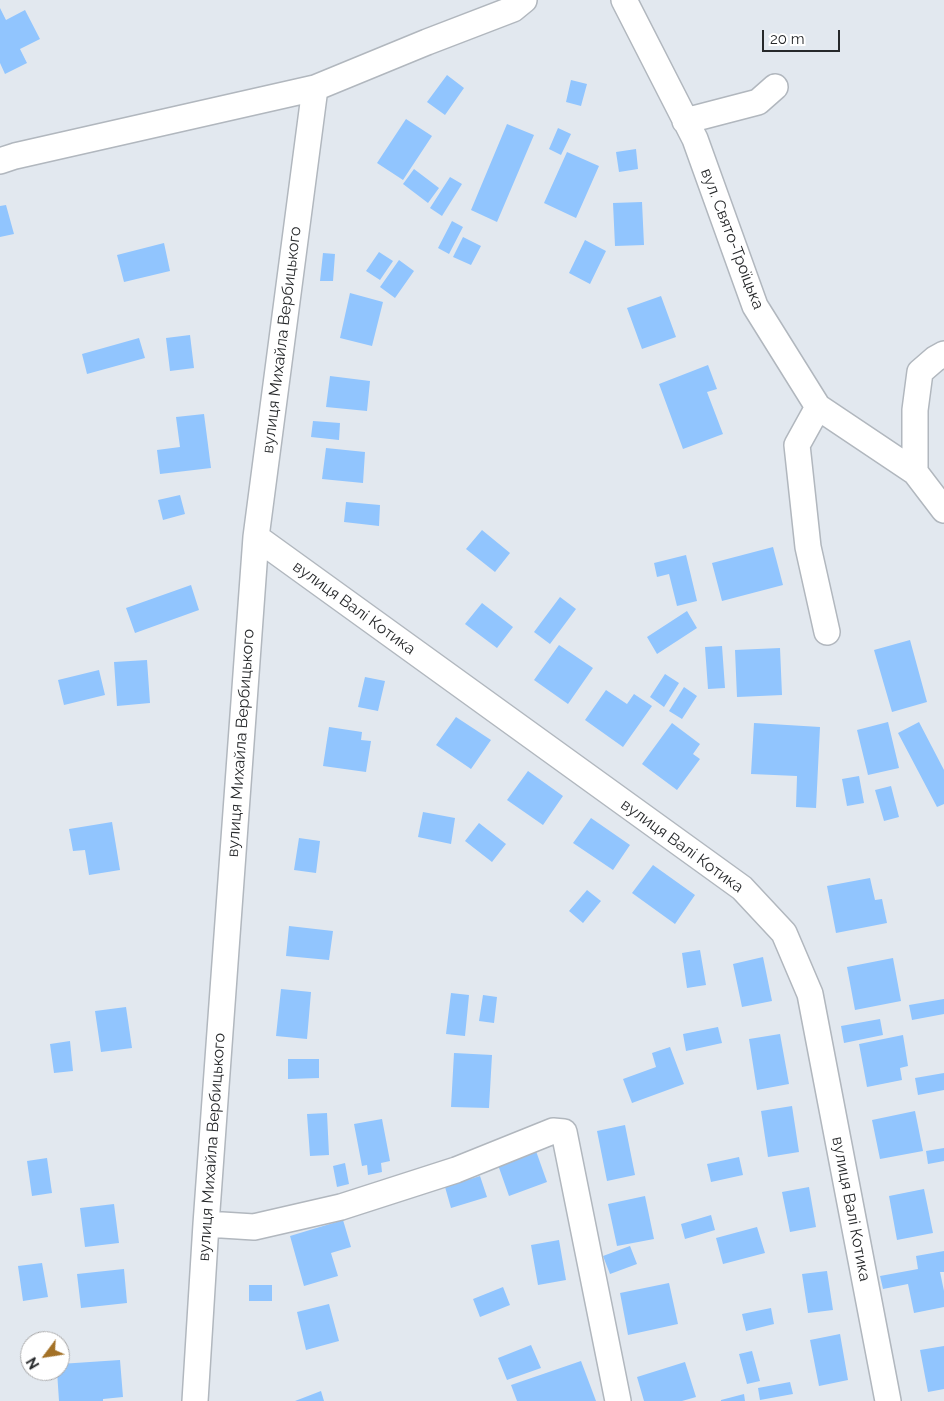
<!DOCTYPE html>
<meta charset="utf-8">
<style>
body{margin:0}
#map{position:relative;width:944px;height:1401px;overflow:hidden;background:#e2e8ef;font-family:Raleway,sans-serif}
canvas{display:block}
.north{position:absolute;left:20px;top:1331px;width:50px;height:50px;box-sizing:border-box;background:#fff;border:1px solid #a9a9aa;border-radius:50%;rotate:239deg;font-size:14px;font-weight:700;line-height:20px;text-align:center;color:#27292b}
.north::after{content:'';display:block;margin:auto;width:18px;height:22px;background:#a37127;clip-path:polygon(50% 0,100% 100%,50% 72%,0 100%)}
.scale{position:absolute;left:762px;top:30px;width:78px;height:22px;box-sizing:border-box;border:2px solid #27292b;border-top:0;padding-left:6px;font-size:15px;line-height:18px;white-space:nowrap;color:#27292b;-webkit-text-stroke:4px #fff;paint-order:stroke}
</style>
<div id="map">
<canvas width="944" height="1401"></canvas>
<div class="north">N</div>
<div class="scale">20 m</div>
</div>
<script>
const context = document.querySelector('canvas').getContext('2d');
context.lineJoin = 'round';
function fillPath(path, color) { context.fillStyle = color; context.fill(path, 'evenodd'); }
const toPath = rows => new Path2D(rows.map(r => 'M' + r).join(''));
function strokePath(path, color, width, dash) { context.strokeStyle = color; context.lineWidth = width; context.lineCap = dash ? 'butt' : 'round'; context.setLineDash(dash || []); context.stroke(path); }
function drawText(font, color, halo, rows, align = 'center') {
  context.font = font + ' Raleway,sans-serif'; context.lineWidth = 4; context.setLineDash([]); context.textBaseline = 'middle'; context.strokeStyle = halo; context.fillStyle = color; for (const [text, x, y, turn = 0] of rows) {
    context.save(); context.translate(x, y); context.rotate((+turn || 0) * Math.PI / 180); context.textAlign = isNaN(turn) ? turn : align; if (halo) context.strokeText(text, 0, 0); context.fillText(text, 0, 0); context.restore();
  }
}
const building = toPath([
 [0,8,6,20,25,10,40,39,20,49,27,63,5,74,0,63],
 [447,75,464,88,445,115,427,102],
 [571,80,587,84,581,106,566,102],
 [406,119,432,136,403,180,377,163],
 [507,124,534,135,497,222,471,210],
 [558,128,571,134,561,155,549,149],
 [636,149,638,169,619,172,616,152],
 [567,152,599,166,576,218,544,203],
 [414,169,439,188,428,203,403,184],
 [450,177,462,184,442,216,430,208],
 [642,202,644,245,615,246,613,203],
 [6,205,14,234,0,237,0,206],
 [452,221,463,227,449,254,438,248],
 [463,237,481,246,471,265,453,257],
 [585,240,606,251,590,284,569,273],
 [164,243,170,271,124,282,117,255],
 [379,252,393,261,380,280,366,271],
 [323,253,335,254,333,281,320,281],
 [399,260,414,271,395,298,380,287],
 [350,293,383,302,372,346,340,338],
 [661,296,676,337,642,349,627,308],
 [190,335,194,368,170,371,166,338],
 [139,338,145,358,87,374,82,354],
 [708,365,717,389,707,392,723,434,683,449,659,384],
 [330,376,370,381,367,411,326,407],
 [204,414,211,468,160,474,157,450,180,447,176,417],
 [313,421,340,423,339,440,311,437],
 [326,448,365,452,363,483,322,479],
 [180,495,185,514,163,520,158,500],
 [346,502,380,505,379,526,344,522],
 [482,530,510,553,495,572,466,549],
 [773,547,783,585,722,601,712,563],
 [686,555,697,601,677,606,669,574,657,577,654,563],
 [191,585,199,610,135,633,126,608],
 [560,597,576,609,550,644,534,632],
 [482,603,513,627,497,648,465,624],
 [687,611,697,628,657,654,647,637],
 [910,640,927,702,892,712,874,650],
 [559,645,593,668,568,704,534,680],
 [722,646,725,688,708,689,705,647],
 [780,648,782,695,737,697,735,650],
 [147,660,150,703,117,706,114,662],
 [99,670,105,695,64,705,58,680],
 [665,674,679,683,664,707,650,697],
 [365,677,385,681,378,711,358,707],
 [684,687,697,696,682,719,669,711],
 [606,690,627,704,634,694,652,706,623,747,585,720],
 [456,717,491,740,471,769,436,745],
 [888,722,899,768,868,775,857,730],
 [919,722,944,770,944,804,937,807,898,733],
 [672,723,700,744,693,754,700,759,677,790,642,764],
 [754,723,820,727,816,808,796,807,797,776,751,774],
 [329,727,362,732,361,740,371,741,366,772,323,766],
 [528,771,563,796,543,825,507,800],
 [859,776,864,803,847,806,842,779],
 [891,786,899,817,884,821,875,790],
 [423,812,455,818,451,844,418,837],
 [591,818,630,845,613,870,573,843],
 [112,822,120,870,89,875,85,850,73,851,69,829],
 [479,823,506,844,492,862,465,841],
 [299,838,320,841,316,873,294,870],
 [653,865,695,895,675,924,632,893],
 [870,878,875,900,882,899,887,923,836,933,827,886],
 [587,890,601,901,583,923,569,911],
 [289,926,333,931,329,960,286,956],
 [700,950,706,985,687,988,682,953],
 [763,957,772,1001,742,1007,733,964],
 [893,958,901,1001,855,1010,847,967],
 [281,989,311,992,307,1039,276,1036],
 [451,993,469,995,465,1036,446,1034],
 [483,995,497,997,494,1023,479,1021],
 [944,999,944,1014,912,1020,909,1005],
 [126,1007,132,1048,101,1052,95,1011],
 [880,1019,883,1035,844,1043,841,1026],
 [718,1027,722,1043,686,1051,683,1034],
 [780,1034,789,1084,757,1090,749,1039],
 [903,1035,908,1066,900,1068,902,1080,867,1087,859,1044],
 [70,1041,73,1071,54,1073,50,1044],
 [670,1047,684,1084,632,1103,623,1079,656,1067,652,1053],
 [454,1053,492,1055,489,1108,451,1107],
 [288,1059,319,1059,319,1078,288,1079],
 [944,1073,944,1090,918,1095,915,1078],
 [792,1106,799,1152,768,1157,761,1111],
 [915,1111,923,1151,880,1159,872,1120],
 [327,1113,329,1155,310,1156,307,1114],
 [382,1119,390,1161,381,1163,382,1172,368,1175,367,1165,362,1166,354,1124],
 [625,1125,635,1175,607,1181,597,1131],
 [944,1148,944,1161,928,1164,926,1151],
 [536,1151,547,1182,509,1196,498,1165],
 [739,1157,743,1175,711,1182,707,1164],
 [47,1158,52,1193,32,1196,27,1161],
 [345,1163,349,1184,337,1187,333,1166],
 [480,1176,487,1197,451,1208,445,1187],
 [809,1187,816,1227,790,1232,782,1192],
 [924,1189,933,1233,897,1240,889,1196],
 [645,1196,654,1239,617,1246,608,1204],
 [114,1204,119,1243,85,1247,80,1208],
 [711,1215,715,1230,685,1239,681,1224],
 [343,1220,351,1247,331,1253,338,1276,304,1286,290,1236],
 [757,1227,765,1253,723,1264,716,1238],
 [559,1240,566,1280,538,1285,531,1245],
 [630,1246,637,1264,610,1274,603,1256],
 [944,1251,944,1272,940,1272,944,1291,944,1307,914,1313,908,1284,883,1289,880,1276,918,1269,916,1256],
 [42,1263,48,1297,23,1301,18,1266],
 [124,1269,127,1303,81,1308,77,1274],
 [827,1271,833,1310,808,1313,802,1274],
 [669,1283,678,1324,628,1335,620,1293],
 [249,1285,272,1285,272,1301,249,1301],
 [503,1287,510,1305,480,1317,473,1299],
 [329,1304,339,1341,306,1350,297,1312],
 [771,1308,774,1324,746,1331,742,1314],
 [840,1334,848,1380,819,1386,810,1340],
 [531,1345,541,1368,507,1380,498,1358],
 [944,1346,944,1389,928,1392,920,1350],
 [752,1351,760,1381,747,1384,739,1354],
 [120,1360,123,1397,103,1399,103,1401,59,1401,57,1371,60,1371,60,1364],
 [581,1361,596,1401,517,1401,511,1385],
 [685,1362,696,1397,682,1401,644,1401,637,1377],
 [790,1382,793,1394,760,1400,758,1388],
 [321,1391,324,1401,295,1401],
 [744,1394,745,1401,721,1401,721,1400]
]);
const minor = toPath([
 [624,0,695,139,755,306,818,407,915,472,944,510],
 [685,121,758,102,775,87],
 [0,161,15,156,315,88,427,42,513,9,524,0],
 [818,407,797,445,808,547,827,632],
 [915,472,915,410,920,372,935,359,944,354],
 [256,537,742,888,784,933,810,994,888,1401],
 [206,1224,254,1227,341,1207,456,1170,553,1131,564,1132,618,1401],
 [195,1401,206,1224,256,537,315,88]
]);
const streetNames = [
 ["вул. Свято-Троїцька",732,239,69],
 ["вулиця Михайла Вербицького",282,340,-83],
 ["вулиця Валі Котика",354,608,36],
 ["вулиця Михайла Вербицького",241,743,-86],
 ["вулиця Валі Котика",682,846,36],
 ["вулиця Михайла Вербицького",212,1147,-86],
 ["вулиця Валі Котика",851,1209,79]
];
fillPath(building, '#91c5fe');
strokePath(minor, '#b1b7be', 28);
strokePath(minor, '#fff', 25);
drawText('16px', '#27292b', '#fff', streetNames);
</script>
